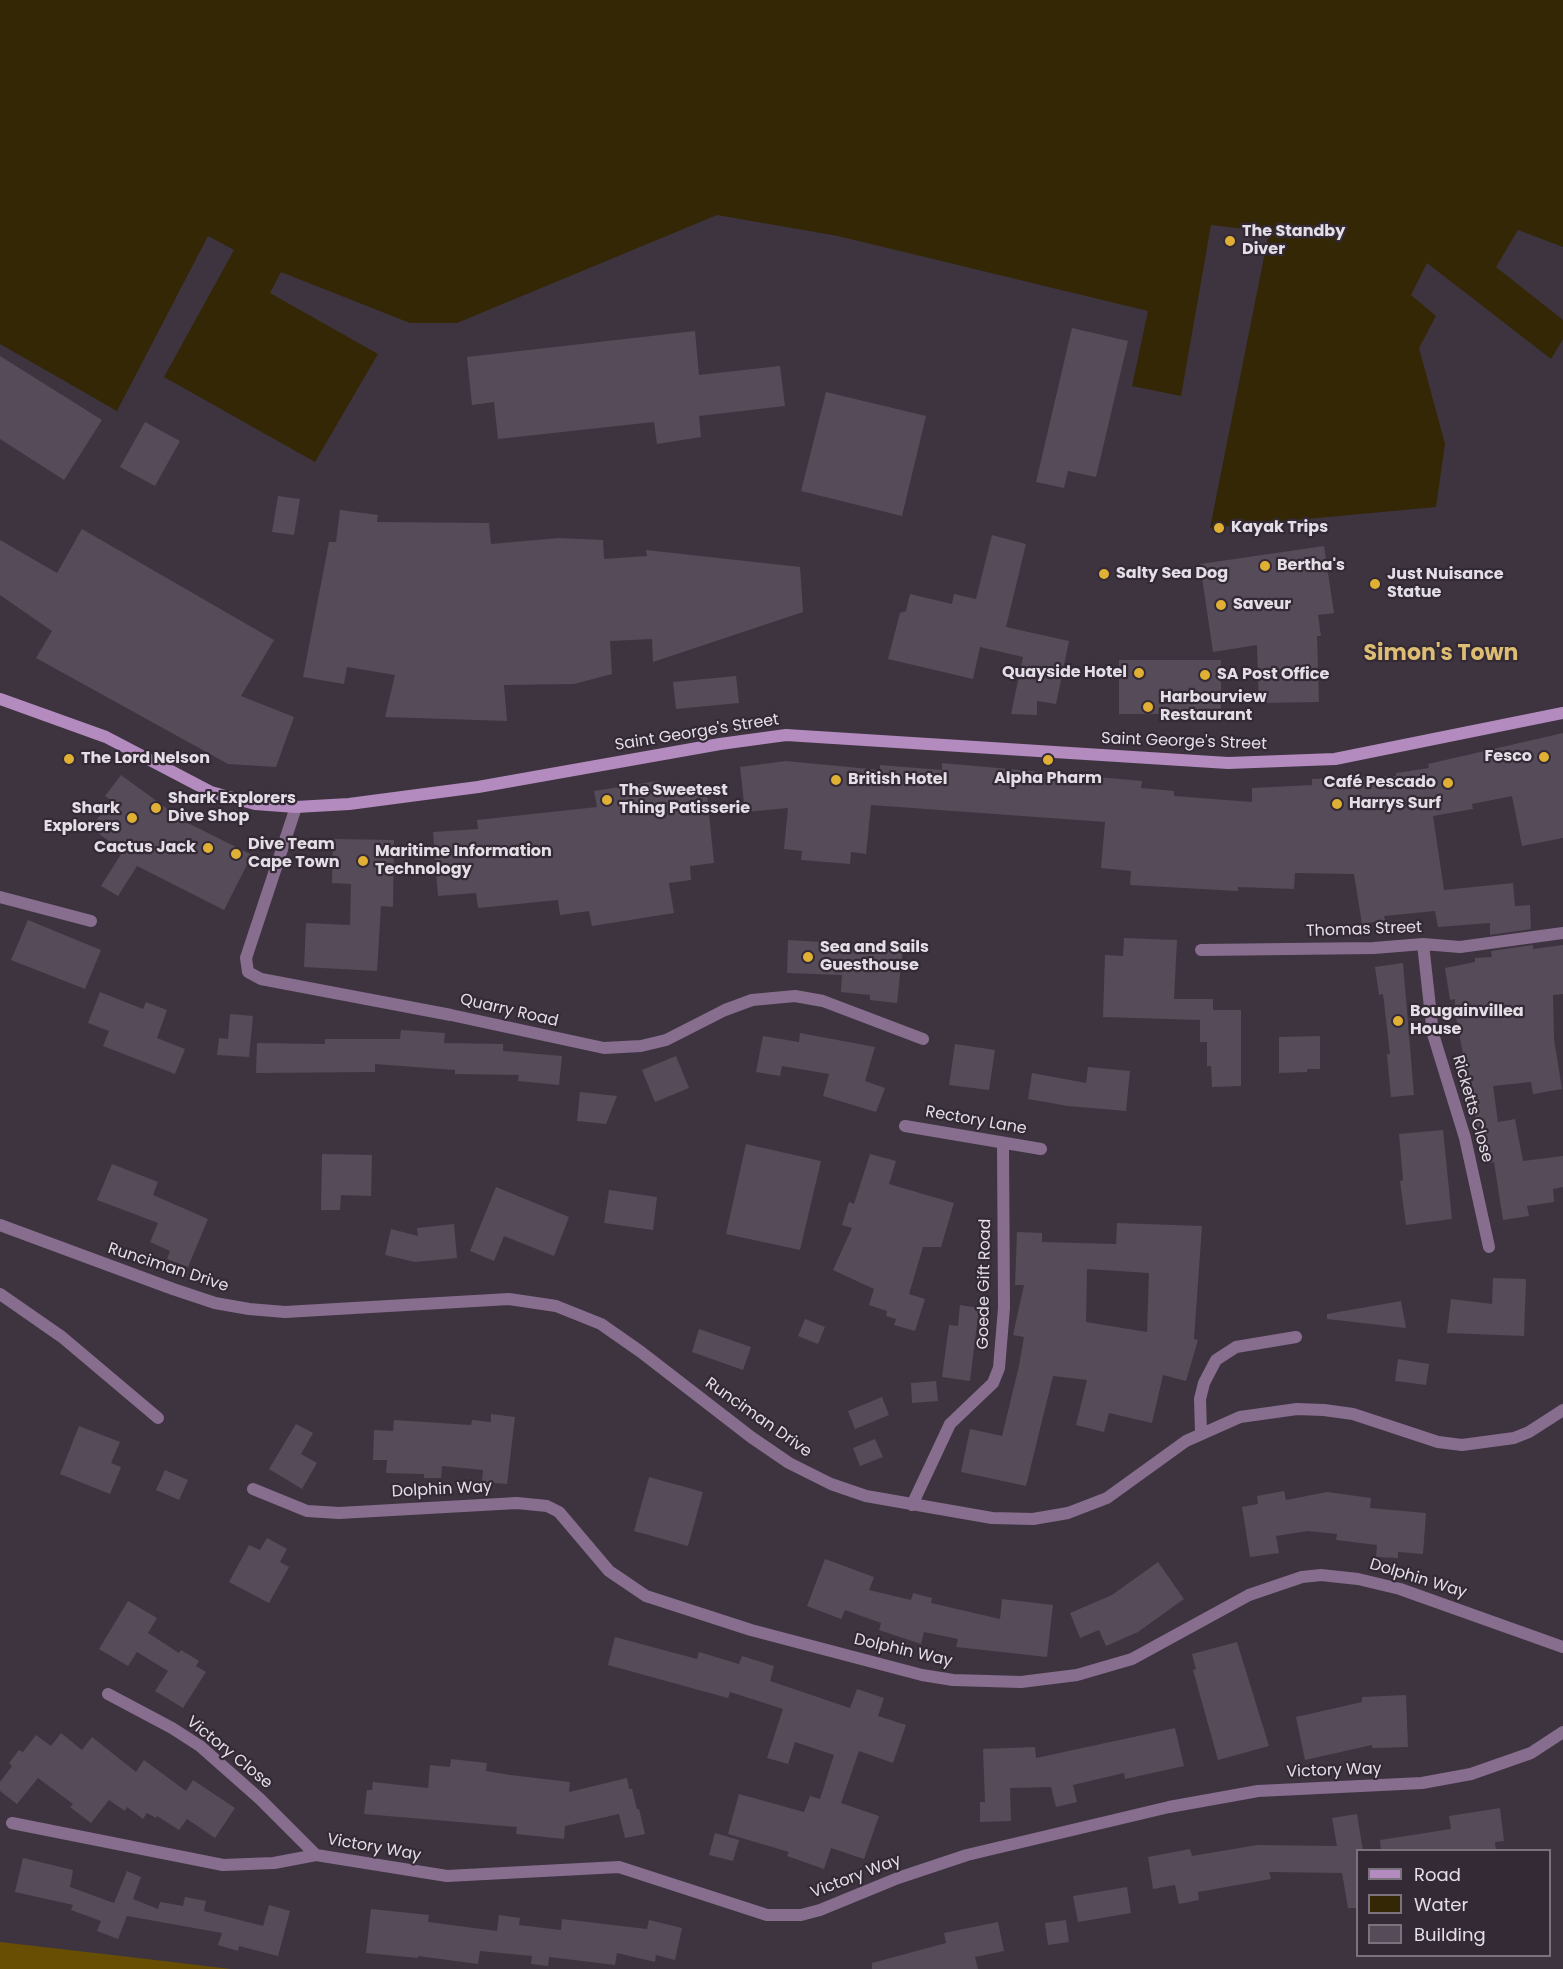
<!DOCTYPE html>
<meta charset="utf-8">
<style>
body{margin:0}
#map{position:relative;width:1563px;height:1969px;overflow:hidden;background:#3e3440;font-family:Poppins,sans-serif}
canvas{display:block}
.legend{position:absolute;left:1356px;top:1849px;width:195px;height:108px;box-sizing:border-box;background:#332a36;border:2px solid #7a727c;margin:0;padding:8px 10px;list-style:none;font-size:18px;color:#e4dee6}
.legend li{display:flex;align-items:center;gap:12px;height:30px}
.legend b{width:30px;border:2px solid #7a727c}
</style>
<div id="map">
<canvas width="1563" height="1969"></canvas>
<ul class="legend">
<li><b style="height:8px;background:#b38bbe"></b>Road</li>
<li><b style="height:16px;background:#332706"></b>Water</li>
<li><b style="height:16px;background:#564b58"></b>Building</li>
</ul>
</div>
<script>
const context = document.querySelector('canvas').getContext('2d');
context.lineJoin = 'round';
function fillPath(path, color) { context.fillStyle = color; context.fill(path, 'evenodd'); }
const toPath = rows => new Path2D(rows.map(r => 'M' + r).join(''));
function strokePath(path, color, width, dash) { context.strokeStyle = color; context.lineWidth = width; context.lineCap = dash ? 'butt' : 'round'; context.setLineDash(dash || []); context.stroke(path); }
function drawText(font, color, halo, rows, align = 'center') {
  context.font = font + ' Poppins,sans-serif'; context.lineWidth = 4.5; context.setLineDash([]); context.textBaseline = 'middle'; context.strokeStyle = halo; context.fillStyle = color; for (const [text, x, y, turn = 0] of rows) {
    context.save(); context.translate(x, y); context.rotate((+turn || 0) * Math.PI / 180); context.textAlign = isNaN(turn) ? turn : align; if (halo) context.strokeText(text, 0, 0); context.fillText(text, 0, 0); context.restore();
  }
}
const green = toPath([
 [0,1942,130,1957,231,1969,0,1969]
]);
const water = toPath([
 [0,0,1563,0,1563,247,1518,230,1496,267,1563,320,1563,339,1551,359,1427,263,1411,295,1436,316,1419,348,1445,444,1436,507,1210,528,1269,232,1211,225,1181,396,1132,386,1148,311,838,236,717,215,457,323,410,323,281,272,270,293,378,354,315,462,164,377,234,250,208,236,117,411,0,344]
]);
const building = toPath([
 [1072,328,1128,341,1096,477,1068,471,1064,488,1036,482],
 [695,331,699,375,780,366,785,406,699,416,701,437,657,444,654,422,498,439,494,402,472,405,467,357],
 [0,356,102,420,64,480,0,439],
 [826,392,926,416,902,516,801,491],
 [145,422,180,441,155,486,120,467],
 [278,496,300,499,294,535,272,532],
 [340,510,378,515,377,522,489,523,491,544,559,538,603,540,604,559,647,556,646,550,800,567,803,612,653,662,652,639,610,641,612,674,574,684,504,685,507,721,385,717,395,675,347,667,344,684,303,677,329,542,336,542],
 [82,529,274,640,241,696,294,717,276,767,228,764,36,658,52,631,0,595,0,540,57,573],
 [992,535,1026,544,1006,627,1069,641,1056,704,1037,701,1037,715,1011,714,1023,657,980,647,973,679,888,659,900,613,906,611,910,594,952,604,954,594,976,599],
 [1324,546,1334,613,1318,615,1321,636,1317,636,1319,702,1259,703,1257,645,1213,652,1200,564],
 [1119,660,1221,660,1221,714,1119,714],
 [736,676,739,703,676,709,673,682],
 [1563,733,1563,838,1522,846,1512,796,1472,804,1473,809,1433,816,1444,890,1513,883,1515,906,1530,905,1531,929,1490,935,1490,923,1438,927,1435,911,1384,916,1385,920,1362,924,1354,874,1295,873,1294,889,1238,887,1238,891,1130,885,1131,871,1101,868,1105,822,871,805,866,854,851,852,850,864,801,860,802,851,784,849,788,808,745,812,740,767,786,761,880,770,880,765,942,770,942,763,1142,781,1141,788,1174,791,1174,796,1252,802,1252,788,1312,785,1312,779,1396,776,1396,773,1429,768,1428,764],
 [121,775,184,821,252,855,224,910,137,866,118,896,101,886,123,851,91,828,111,800,105,796],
 [658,781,660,789,706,784,714,863,690,866,691,880,669,883,674,913,592,926,589,911,560,915,558,900,478,908,476,893,438,896,433,832,478,829,477,820,597,807,594,791],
 [333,839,394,840,393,907,381,906,377,971,304,967,306,923,350,925,351,884,332,883],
 [28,920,101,950,85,989,11,960],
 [1124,938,1177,940,1174,999,1213,999,1213,1010,1241,1010,1241,1086,1212,1087,1211,1066,1207,1066,1207,1042,1200,1042,1200,1020,1103,1017,1105,955,1123,956],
 [788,940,903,947,897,1003,870,1000,870,995,841,992,842,975,787,973],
 [1533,945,1533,949,1563,945,1563,994,1553,995,1554,1039,1562,1089,1533,1094,1531,1082,1493,1086,1498,1122,1515,1119,1523,1161,1563,1156,1563,1187,1553,1189,1554,1202,1527,1206,1529,1216,1503,1220,1494,1162,1484,1164,1455,1012,1455,999,1450,1000,1445,968,1475,962,1475,958,1492,957,1491,951],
 [1403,963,1414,1095,1391,1097,1387,1054,1390,1054,1383,994,1379,995,1375,967],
 [100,992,143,1009,146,1002,167,1010,157,1038,185,1049,175,1074,103,1046,109,1031,88,1023],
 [230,1014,253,1016,249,1057,217,1055,219,1038,228,1039],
 [401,1030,445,1033,444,1043,503,1044,503,1051,562,1056,559,1085,518,1081,519,1075,455,1074,455,1070,375,1064,375,1072,256,1073,257,1043,325,1044,325,1039,400,1039],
 [800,1033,875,1047,865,1081,885,1088,876,1112,823,1096,829,1074,782,1066,780,1076,756,1072,763,1036,799,1042],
 [1320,1036,1320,1069,1307,1069,1307,1072,1279,1073,1279,1037],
 [955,1044,995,1050,989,1090,949,1085],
 [676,1056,689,1088,655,1102,642,1070],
 [1088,1067,1130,1071,1126,1111,1068,1106,1028,1099,1032,1073,1086,1083],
 [580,1092,617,1096,606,1124,577,1121],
 [1443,1130,1452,1219,1406,1225,1400,1181,1403,1180,1399,1134],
 [746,1144,821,1161,800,1250,726,1234],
 [322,1154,372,1155,371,1196,341,1195,340,1210,321,1210],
 [870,1154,896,1161,889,1184,954,1203,941,1247,923,1247,909,1294,925,1299,915,1331,894,1325,896,1319,886,1316,887,1311,869,1305,874,1289,833,1270,852,1228,842,1225,849,1202,854,1204],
 [112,1164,158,1182,153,1195,208,1219,188,1267,167,1259,170,1251,150,1242,158,1223,97,1200],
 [496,1187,569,1217,554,1256,504,1236,494,1261,470,1251],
 [609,1190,657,1197,653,1230,604,1223],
 [1117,1223,1202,1226,1194,1339,1198,1340,1186,1381,1163,1375,1152,1423,1109,1413,1104,1432,1076,1425,1087,1380,1053,1376,1026,1486,961,1472,970,1429,1002,1436,1019,1366,1024,1337,1013,1335,1024,1285,1015,1285,1017,1232,1042,1233,1042,1242,1116,1244],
 [1087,1269,1149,1273,1147,1332,1086,1322],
 [454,1224,457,1258,415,1262,385,1255,391,1229,418,1236,417,1228],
 [1493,1278,1526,1279,1524,1336,1447,1333,1451,1299,1492,1304],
 [1401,1301,1406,1328,1327,1319,1327,1314],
 [960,1305,979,1308,970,1381,942,1377,949,1325,958,1326],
 [805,1319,825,1327,818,1344,798,1336],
 [699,1329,751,1347,743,1370,692,1352],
 [1398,1359,1429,1364,1426,1385,1395,1381],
 [936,1381,938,1401,912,1403,911,1383],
 [882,1397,889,1415,855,1429,848,1411],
 [491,1414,515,1417,507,1484,482,1482,483,1470,442,1466,441,1478,424,1478,424,1474,386,1473,387,1460,373,1460,374,1430,393,1431,394,1420,471,1425,472,1420,491,1422],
 [296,1424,313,1433,301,1454,317,1463,302,1489,269,1469],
 [79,1426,120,1442,111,1463,121,1467,110,1494,60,1474],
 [875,1439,883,1457,860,1466,853,1448],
 [165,1470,188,1480,179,1500,156,1490],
 [649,1477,703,1492,688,1546,634,1531],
 [1284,1491,1286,1500,1327,1492,1371,1498,1370,1508,1426,1513,1423,1554,1398,1552,1398,1558,1376,1557,1377,1545,1336,1540,1337,1534,1308,1531,1276,1536,1279,1553,1250,1557,1242,1507,1258,1504,1257,1496],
 [267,1538,287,1549,280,1562,289,1567,269,1603,229,1582,249,1545,260,1550],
 [825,1559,874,1577,869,1590,911,1600,913,1593,932,1598,931,1603,1000,1619,1002,1599,1053,1605,1047,1657,956,1647,958,1639,924,1632,921,1644,879,1630,881,1623,845,1610,841,1619,807,1606],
 [1158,1562,1184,1599,1138,1632,1106,1646,1099,1630,1080,1638,1070,1613,1112,1595],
 [128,1601,157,1618,148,1633,179,1653,181,1650,199,1661,196,1666,206,1672,183,1708,155,1691,168,1671,137,1652,128,1666,99,1649],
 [615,1637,697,1659,699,1652,739,1664,742,1656,774,1666,770,1681,850,1708,857,1689,884,1698,878,1716,906,1725,893,1763,859,1751,841,1803,879,1816,864,1859,831,1848,824,1869,787,1856,789,1852,728,1834,739,1794,804,1812,810,1796,820,1799,834,1755,795,1742,788,1764,767,1758,783,1709,730,1692,728,1698,608,1665],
 [1237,1642,1269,1746,1218,1760,1193,1670,1196,1669,1192,1654],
 [1406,1695,1408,1747,1372,1748,1372,1745,1305,1760,1296,1717,1362,1702,1362,1697],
 [1175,1728,1184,1766,1125,1779,1124,1773,1073,1785,1077,1802,1056,1807,1051,1787,1010,1788,1011,1821,980,1822,980,1802,985,1802,983,1749,1035,1747,1036,1758],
 [61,1733,82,1750,92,1737,136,1772,144,1760,186,1791,193,1780,235,1808,215,1838,187,1819,179,1830,157,1816,156,1818,147,1813,143,1819,127,1807,125,1811,109,1800,91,1823,70,1807,73,1804,38,1778,17,1804,0,1791,0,1782,12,1766,9,1763,19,1750,23,1752,36,1735,51,1746],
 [451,1759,487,1763,486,1771,510,1775,570,1782,569,1792,627,1778,629,1789,632,1789,637,1809,639,1809,645,1834,625,1838,619,1814,565,1826,564,1839,516,1834,517,1827,364,1814,367,1790,372,1790,373,1782,428,1788,430,1765,450,1767],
 [1500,1808,1504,1841,1495,1842,1496,1851,1381,1851,1380,1840,1451,1829,1449,1816],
 [1357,1814,1363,1851,1358,1851,1358,1908,1348,1908,1342,1873,1269,1872,1271,1879,1198,1892,1199,1900,1179,1904,1175,1885,1153,1889,1148,1857,1190,1849,1192,1856,1257,1845,1337,1846,1332,1818],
 [715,1833,739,1840,733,1861,709,1855],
 [23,1858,73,1870,70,1887,114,1903,127,1871,141,1877,133,1899,158,1909,160,1902,183,1906,185,1897,206,1901,204,1911,263,1926,269,1905,290,1911,278,1956,239,1946,238,1951,218,1945,222,1933,127,1916,118,1939,97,1931,101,1921,71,1910,73,1905,15,1892],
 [1127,1887,1131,1913,1078,1922,1073,1896],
 [371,1909,429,1915,428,1922,497,1931,499,1915,520,1918,519,1925,561,1930,562,1919,647,1929,649,1920,682,1928,675,1960,656,1955,655,1962,617,1953,615,1965,549,1957,548,1966,531,1964,532,1956,480,1951,478,1964,418,1956,418,1958,366,1953],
 [1066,1920,1069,1942,1048,1945,1045,1923],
 [998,1922,1004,1951,975,1957,978,1969,872,1969,872,1963,946,1943,944,1933]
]);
const minor = toPath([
 [296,807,246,958,248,972,261,979,451,1015,604,1048,641,1046,666,1040,725,1010,752,1000,795,996,823,1001,923,1039],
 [0,897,91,921],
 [1423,944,1433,1034,1465,1138,1489,1247],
 [1201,950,1374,948,1423,944,1460,947,1563,933],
 [905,1126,1041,1149],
 [0,1225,173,1289,215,1303,249,1309,285,1312,509,1299,556,1306,601,1324,641,1352,751,1437,789,1463,831,1484,866,1496,992,1518,1033,1519,1068,1513,1107,1498,1186,1441,1240,1417,1297,1409,1324,1410,1353,1414,1438,1442,1462,1445,1514,1438,1529,1432,1563,1410],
 [0,1294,62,1337,158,1418],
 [1201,1432,1200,1399,1204,1383,1216,1360,1236,1347,1296,1337],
 [253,1489,307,1511,339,1513,517,1503,547,1506,559,1512,609,1571,646,1596,751,1630,922,1675,953,1680,1021,1682,1077,1675,1132,1659,1249,1595,1302,1577,1321,1575,1358,1579,1400,1589,1563,1647],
 [912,1505,950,1424,993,1383,999,1368,1004,1308,1003,1145],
 [108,1694,172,1728,200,1746,260,1799,316,1855],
 [12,1823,223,1865,274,1863,316,1855,447,1876,619,1867,767,1915,801,1915,820,1910,898,1878,967,1855,1169,1807,1258,1791,1422,1783,1471,1774,1531,1753,1563,1732]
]);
const secondary = toPath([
 [0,699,106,737,211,792,255,804,296,807,349,804,478,787,720,744,786,735,1228,763,1335,759,1563,713]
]);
const markers = [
 [1230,241,6,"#dfb034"],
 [1219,528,6,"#dfb034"],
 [1265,566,6,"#dfb034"],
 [1104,574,6,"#dfb034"],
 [1375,584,6,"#dfb034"],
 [1221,605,6,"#dfb034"],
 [1139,673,6,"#dfb034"],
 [1205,675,6,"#dfb034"],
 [1148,707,6,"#dfb034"],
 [1544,757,6,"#dfb034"],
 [69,759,6,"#dfb034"],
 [1048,760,6,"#dfb034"],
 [836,780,6,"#dfb034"],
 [1448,783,6,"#dfb034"],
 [607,800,6,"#dfb034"],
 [1337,804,6,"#dfb034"],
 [156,808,6,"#dfb034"],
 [132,818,6,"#dfb034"],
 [208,848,6,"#dfb034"],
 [236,854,6,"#dfb034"],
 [363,861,6,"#dfb034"],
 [808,957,6,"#dfb034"],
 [1398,1021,6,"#dfb034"]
];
const poiNames = [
 ["The Standby",1242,232],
 ["Diver",1242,250],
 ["Kayak Trips",1231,528],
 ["Bertha's",1277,566],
 ["Salty Sea Dog",1116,574],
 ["Just Nuisance",1387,575],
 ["Statue",1387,593],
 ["Saveur",1233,605],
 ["Quayside Hotel",1127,673,"right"],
 ["SA Post Office",1217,675],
 ["Harbourview",1160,698],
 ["Restaurant",1160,716],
 ["Fesco",1532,757,"right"],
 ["The Lord Nelson",81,759],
 ["Alpha Pharm",1048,779,"center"],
 ["British Hotel",848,780],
 ["Café Pescado",1436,783,"right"],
 ["The Sweetest",619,791],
 ["Thing Patisserie",619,809],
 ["Shark Explorers",168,799],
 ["Dive Shop",168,817],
 ["Harrys Surf",1349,804],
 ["Shark",120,809,"right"],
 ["Explorers",120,827,"right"],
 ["Dive Team",248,845],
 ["Cape Town",248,863],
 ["Cactus Jack",196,848,"right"],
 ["Maritime Information",375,852],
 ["Technology",375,870],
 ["Sea and Sails",820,948],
 ["Guesthouse",820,966],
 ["Bougainvillea",1410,1012],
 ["House",1410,1030]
];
const streetNames = [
 ["Saint George's Street",697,733,-9],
 ["Saint George's Street",1184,742,2],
 ["Thomas Street",1364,930,-2],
 ["Quarry Road",509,1011,13],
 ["Ricketts Close",1472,1109,74],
 ["Rectory Lane",976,1121,10],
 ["Runciman Drive",168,1268,18],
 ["Goede Gift Road",985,1284,-89],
 ["Runciman Drive",758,1418,35],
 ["Dolphin Way",442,1490,-3],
 ["Dolphin Way",1418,1579,17],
 ["Dolphin Way",903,1651,13],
 ["Victory Close",229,1753,39],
 ["Victory Way",1334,1771,-2],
 ["Victory Way",374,1848,10],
 ["Victory Way",856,1877,-21]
];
const districtNames = [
 ["Simon's Town",1441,654]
];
fillPath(green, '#674e03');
fillPath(water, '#332706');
fillPath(building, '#564b58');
strokePath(minor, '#876e8e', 12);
strokePath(secondary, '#b38bbe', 12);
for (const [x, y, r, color] of markers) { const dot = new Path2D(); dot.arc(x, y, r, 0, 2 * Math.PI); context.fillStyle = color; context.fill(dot); strokePath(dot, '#332a36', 2); }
drawText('bold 16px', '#e4dee6', '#332a36', poiNames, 'left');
drawText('16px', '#e4dee6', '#332a36', streetNames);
drawText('bold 22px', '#ddbd73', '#332a36', districtNames);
</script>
